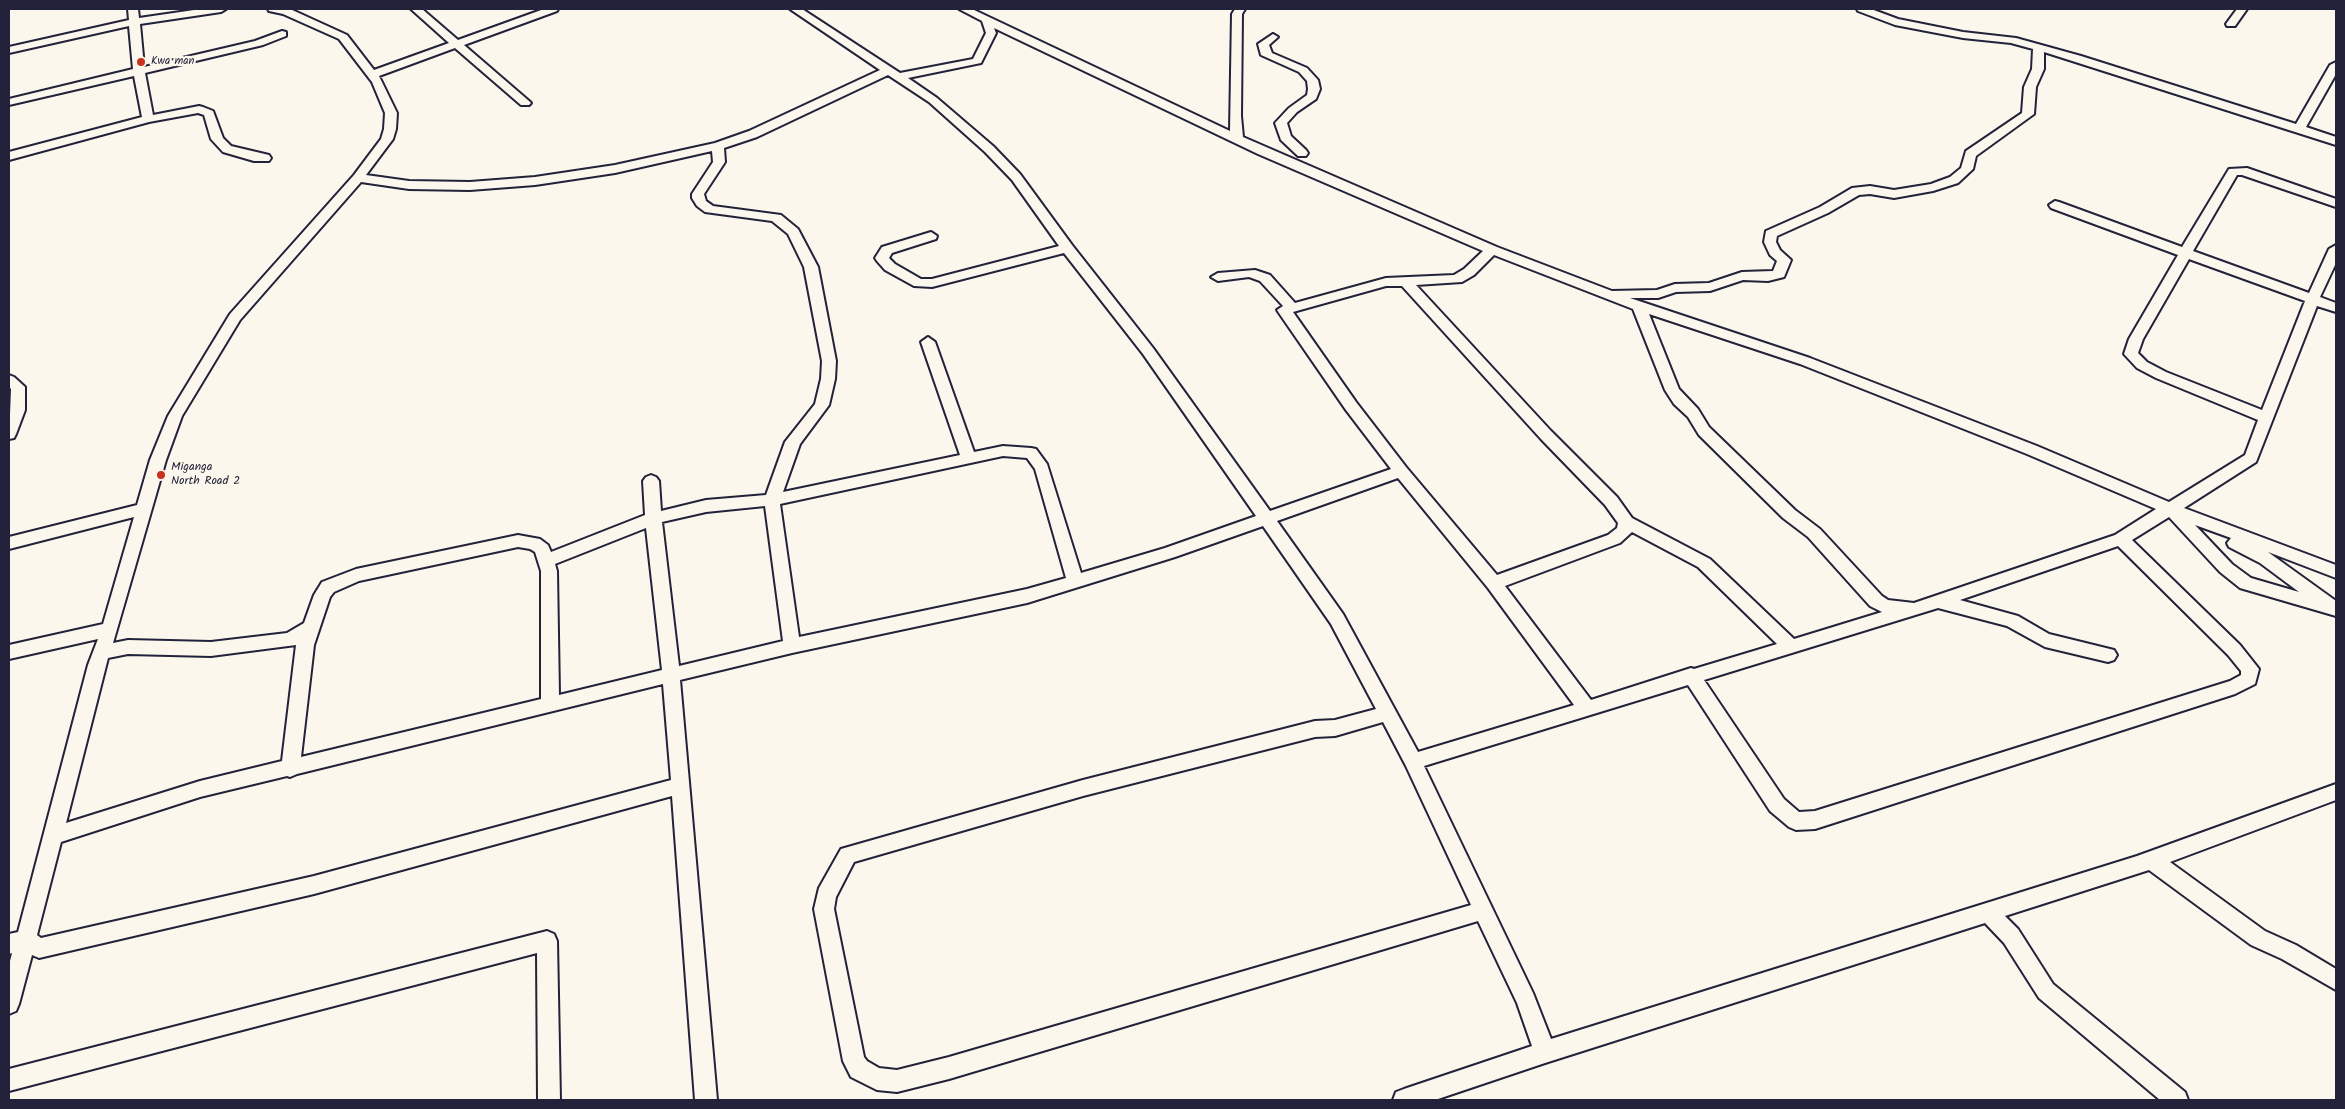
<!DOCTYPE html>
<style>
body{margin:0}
#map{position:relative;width:2345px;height:1109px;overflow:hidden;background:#fbf7ec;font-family:Kalam,sans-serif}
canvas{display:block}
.frame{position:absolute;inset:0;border:10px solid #22223b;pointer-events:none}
</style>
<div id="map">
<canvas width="2345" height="1109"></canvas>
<div class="frame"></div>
</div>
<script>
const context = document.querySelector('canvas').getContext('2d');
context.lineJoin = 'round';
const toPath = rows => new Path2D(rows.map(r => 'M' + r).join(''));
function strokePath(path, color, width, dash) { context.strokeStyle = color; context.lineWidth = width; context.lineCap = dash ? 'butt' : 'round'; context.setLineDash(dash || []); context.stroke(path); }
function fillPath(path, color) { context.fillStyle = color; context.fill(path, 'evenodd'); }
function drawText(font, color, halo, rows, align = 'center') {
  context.font = font + ' Kalam,sans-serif'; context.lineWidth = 4.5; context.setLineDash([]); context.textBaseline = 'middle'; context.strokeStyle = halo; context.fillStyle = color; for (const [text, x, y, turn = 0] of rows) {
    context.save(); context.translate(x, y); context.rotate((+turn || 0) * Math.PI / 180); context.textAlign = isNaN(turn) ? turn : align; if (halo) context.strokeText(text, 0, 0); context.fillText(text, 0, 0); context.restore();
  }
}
const minor = toPath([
 [128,9,138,9,139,18,201,9,226,9,221,12,140,24,144,67,255,41,282,31,286,32,286,36,263,45,145,73,153,115,199,106,203,107,213,111,223,138,231,146,269,155,271,158,269,161,254,161,223,152,211,139,204,115,198,113,149,122,9,160,9,152,142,117,134,76,9,105,9,99,133,69,129,26,9,53,9,47,129,20,128,9],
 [268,9,290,9,347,35,374,70,449,43,411,9,422,9,458,40,544,9,558,9,557,11,464,45,529,101,531,103,529,105,521,105,455,48,379,76,397,113,396,129,393,139,366,175,409,181,470,182,535,177,615,165,715,143,749,131,880,70,790,9,802,9,900,73,973,59,986,33,982,21,959,9,972,9,1230,131,1232,14,1235,9,1245,9,1242,14,1241,116,1243,137,1497,247,1612,291,1657,290,1675,284,1709,283,1742,272,1773,271,1777,261,1770,255,1764,242,1766,231,1820,207,1852,188,1870,186,1894,190,1931,184,1950,177,1961,168,1966,151,2022,113,2024,87,2032,69,2033,49,2011,43,1963,38,1895,25,1858,11,1857,9,1871,9,1898,19,1963,32,2016,38,2081,56,2296,124,2330,65,2336,62,2336,74,2306,127,2336,137,2336,145,2044,52,2044,69,2036,87,2034,114,1976,156,1973,169,1958,183,1933,191,1894,198,1870,194,1859,195,1828,213,1777,236,1776,242,1780,250,1791,260,1784,277,1768,281,1743,280,1710,291,1676,292,1658,298,1630,298,1810,358,2037,446,2169,502,2245,455,2258,420,2156,378,2137,368,2124,354,2129,339,2178,255,2051,208,2049,205,2055,201,2059,202,2182,247,2229,169,2247,168,2336,199,2336,207,2242,175,2237,175,2193,251,2309,293,2329,249,2336,245,2336,263,2320,297,2336,303,2336,312,2317,306,2256,462,2184,508,2336,565,2336,578,2268,552,2336,601,2336,616,2240,588,2220,572,2169,517,2132,540,2240,645,2259,669,2255,684,2235,694,1815,829,1796,830,1789,827,1770,811,1688,685,1424,766,1533,993,1551,1039,2137,856,2336,784,2336,800,2170,862,2265,931,2296,945,2336,969,2336,990,2282,959,2251,945,2149,870,2005,916,2018,929,2053,984,2185,1092,2188,1100,2160,1100,2039,998,2004,943,1985,923,1545,1063,1435,1100,1393,1100,1396,1092,1404,1089,1532,1046,1517,1003,1478,921,949,1079,897,1092,877,1090,851,1077,843,1061,814,909,819,888,841,849,1083,780,1315,721,1335,720,1376,709,1331,624,1263,526,1175,557,1027,603,792,653,680,680,717,1100,695,1100,672,796,314,894,39,958,32,955,19,1004,16,1011,9,1014,9,965,12,953,9,954,9,934,18,932,88,665,98,639,9,659,9,645,103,624,134,517,9,549,9,537,137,505,150,460,168,416,230,314,354,175,381,139,384,129,385,113,372,82,339,39,283,14,269,11,268,9],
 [994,28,1258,154,1483,251,1464,269,1454,275,1386,278,1295,303,1270,275,1255,270,1218,273,1211,277,1218,281,1249,277,1260,281,1283,306,1277,310,1279,313,1346,410,1391,469,1270,511,1153,348,1072,245,1020,174,993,146,937,98,908,78,981,63,996,33,994,28],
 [888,75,929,102,985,152,1012,180,1059,246,932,279,921,279,895,264,889,258,892,253,936,239,937,236,931,232,882,247,875,258,877,261,885,270,914,286,932,287,1064,253,1143,354,1256,516,1165,548,1081,573,1047,464,1036,449,1031,448,1003,446,974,452,935,342,928,337,921,342,960,455,783,492,800,444,829,405,835,379,836,361,818,267,798,229,781,215,713,206,706,201,704,194,725,162,724,148,757,137,888,75],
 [712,151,713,162,692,194,692,198,697,206,705,212,772,221,788,234,804,267,822,361,821,379,815,404,785,442,766,495,706,500,661,511,659,481,656,477,651,475,646,477,643,481,645,515,551,552,548,545,540,539,518,535,356,569,322,582,314,595,304,623,287,633,211,642,128,640,113,643,166,460,182,416,240,320,361,182,409,189,470,190,535,185,615,173,712,151],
 [1494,255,1633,309,1665,390,1674,404,1688,417,1699,435,1783,518,1808,537,1870,606,1882,612,1794,639,1710,559,1632,518,1617,497,1551,431,1416,285,1462,282,1474,275,1494,255],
 [2189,259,2305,301,2262,410,2166,372,2147,362,2138,353,2143,339,2189,259],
 [1386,286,1402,286,1541,439,1605,505,1618,523,1617,528,1608,535,1497,575,1406,467,1356,402,1293,312,1386,286],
 [1649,314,1800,364,2027,454,2156,509,2115,535,1914,603,1888,600,1882,596,1820,529,1795,510,1709,427,1698,409,1679,389,1649,314],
 [1003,456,1027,458,1035,469,1066,578,1027,589,799,637,780,504,1003,456],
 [1398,478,1488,588,1574,705,1418,752,1343,614,1277,521,1398,478],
 [765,506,783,641,679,666,662,522,706,512,765,506],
 [2195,525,2231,538,2227,543,2229,547,2260,563,2299,592,2251,578,2232,564,2195,525],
 [646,528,662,670,559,695,557,571,555,564,646,528],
 [1632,532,1698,567,1777,644,1694,669,1691,668,1591,700,1505,586,1620,543,1632,532],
 [2118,546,2228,655,2241,671,2241,675,2230,681,1815,811,1799,812,1784,799,1704,680,1938,608,2007,626,2045,647,2108,662,2114,660,2117,655,2114,650,2049,634,2018,616,1960,600,2118,546],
 [518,547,530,549,535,552,541,571,541,699,301,757,314,645,330,597,334,592,359,581,518,547],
 [296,645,282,761,200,781,66,823,108,658,128,654,211,656,296,645],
 [663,684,671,780,314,876,41,938,37,935,61,842,200,797,287,776,290,777,297,774,663,684],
 [1383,722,1406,766,1471,905,949,1057,897,1070,879,1068,867,1061,864,1057,834,909,836,897,854,862,1083,796,1315,737,1335,736,1383,722],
 [2237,9,2247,9,2235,26,2227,26,2226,24,2237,9],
 [1273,34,1278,37,1269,45,1272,53,1307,68,1318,80,1320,89,1316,99,1297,112,1287,123,1291,136,1306,150,1308,153,1306,156,1298,156,1281,140,1275,123,1289,108,1307,95,1308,89,1307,81,1299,72,1261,55,1258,44,1273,34],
 [9,375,14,377,25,387,25,410,16,434,14,438,9,439,11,389,9,387,9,375],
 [547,931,554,934,557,941,560,1100,538,1100,537,953,9,1091,9,1069,547,931]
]);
const markers = [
 [141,62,5,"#c8321e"],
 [161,475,5,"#c8321e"]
];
const farPoinames = [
 ["Kwa man",151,62]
];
const poiNames = [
 ["Miganga",171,468],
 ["North Road 2",171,482]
];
strokePath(minor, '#22223b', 4);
fillPath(minor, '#fbf7ec');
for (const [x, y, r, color] of markers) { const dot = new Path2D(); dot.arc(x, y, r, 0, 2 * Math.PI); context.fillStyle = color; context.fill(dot); strokePath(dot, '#fbf7ec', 2); }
drawText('11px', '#22223b', '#fbf7ec', farPoinames, 'left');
drawText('12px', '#22223b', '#fbf7ec', poiNames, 'left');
</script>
